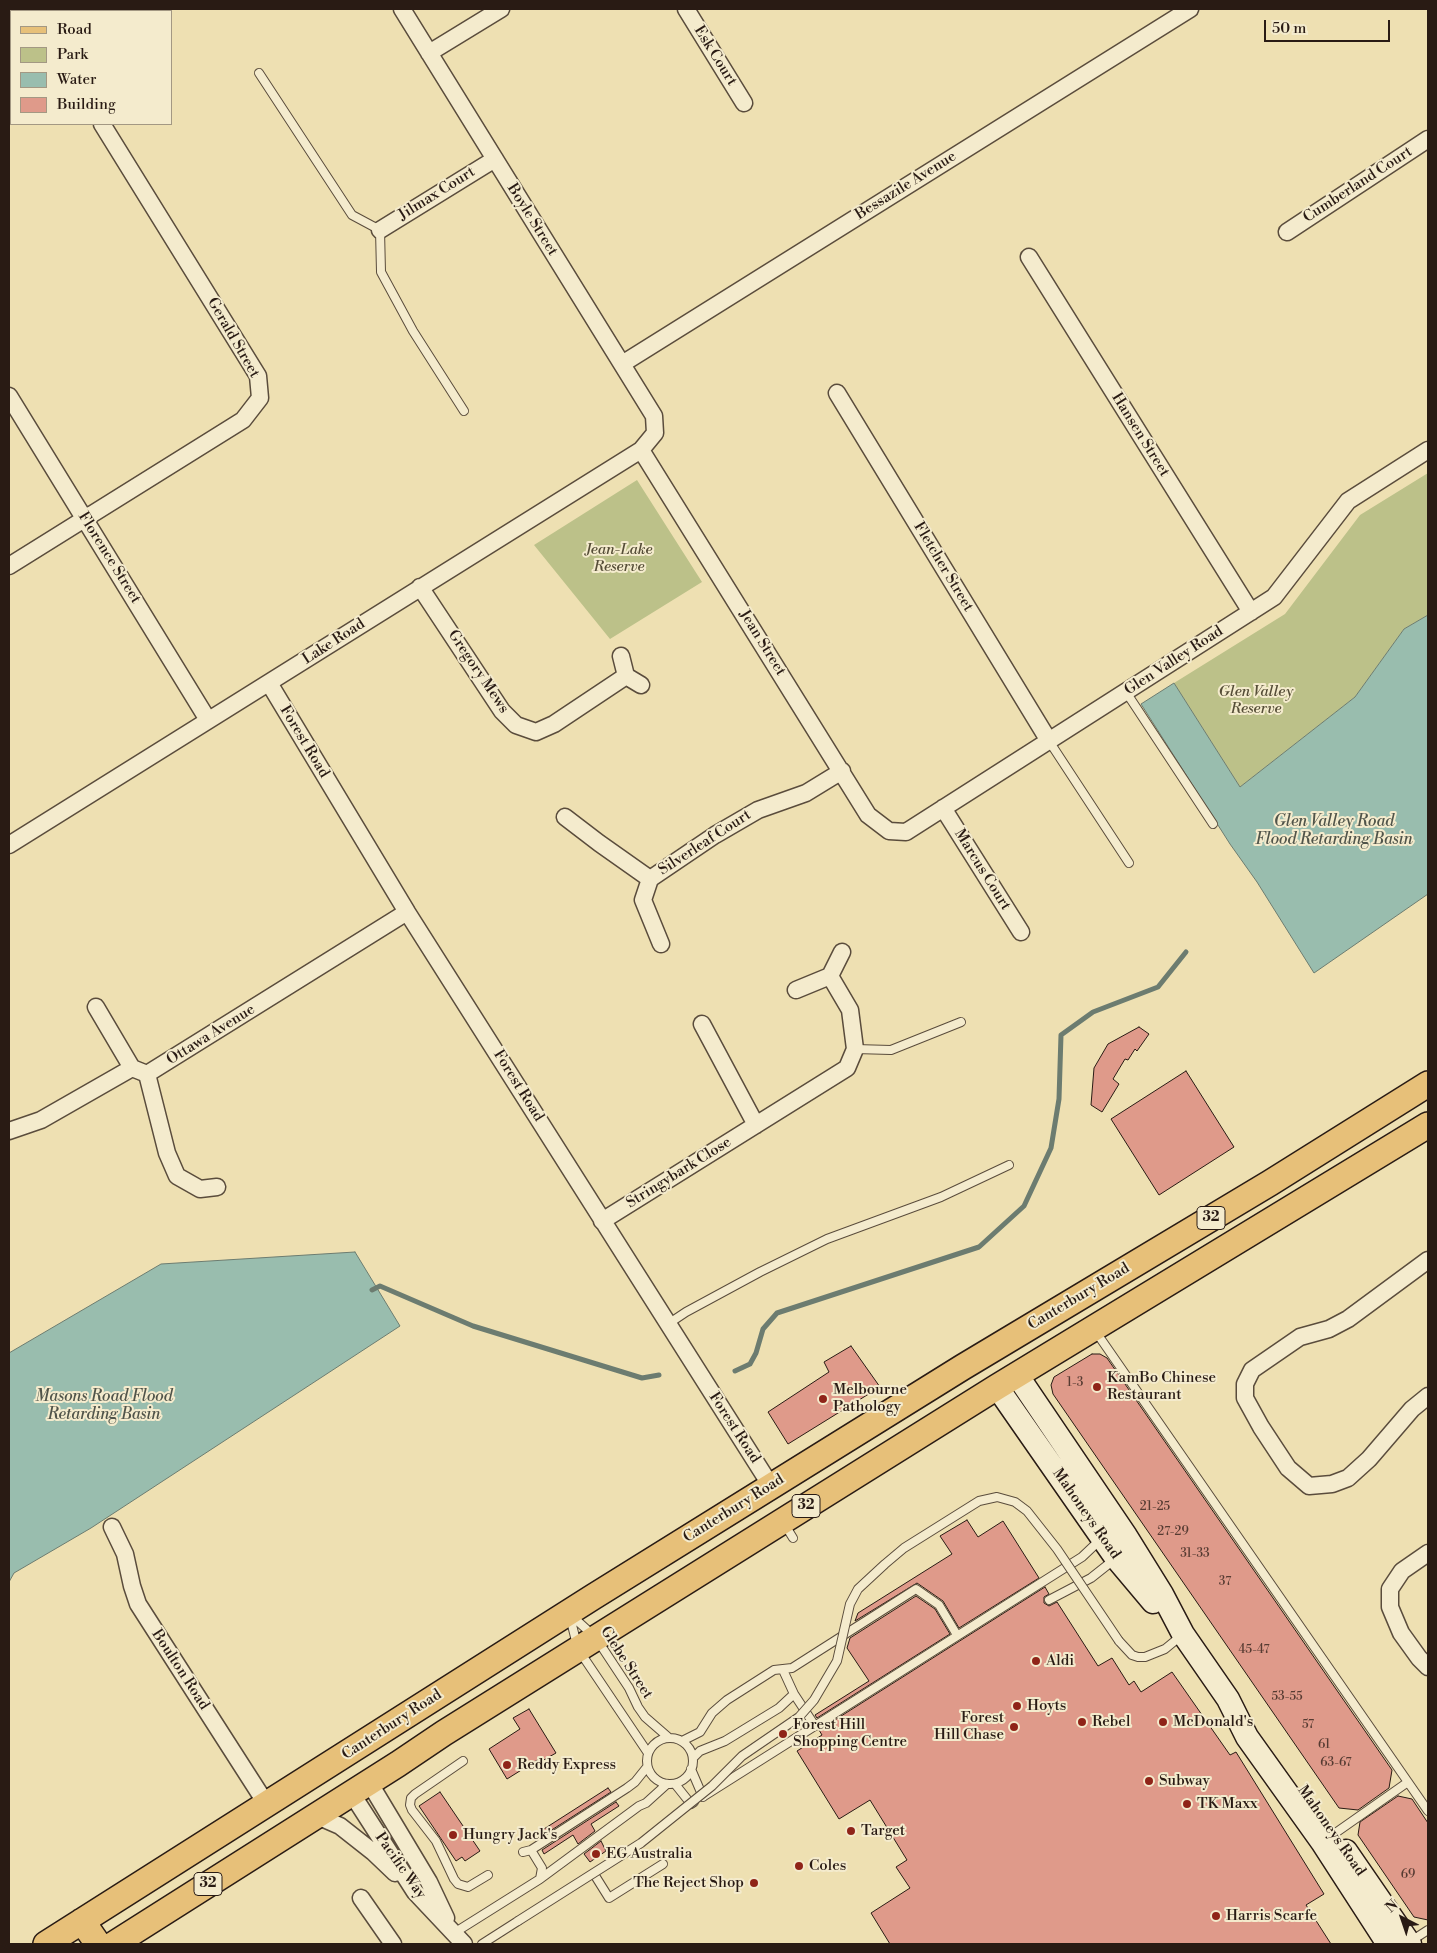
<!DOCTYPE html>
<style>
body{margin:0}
#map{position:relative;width:1437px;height:1953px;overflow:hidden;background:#eee0b2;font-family:"Libre Bodoni",serif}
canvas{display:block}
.frame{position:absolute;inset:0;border:10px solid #291b14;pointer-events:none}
.legend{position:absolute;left:10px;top:10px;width:162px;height:115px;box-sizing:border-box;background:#f4ebcd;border:1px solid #a39883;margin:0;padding:6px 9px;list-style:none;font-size:15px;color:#291b14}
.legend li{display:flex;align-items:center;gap:10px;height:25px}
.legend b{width:25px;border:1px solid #a39883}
.north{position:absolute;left:1377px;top:1893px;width:50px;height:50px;-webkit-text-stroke:4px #f4ebcd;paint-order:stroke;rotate:319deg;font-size:14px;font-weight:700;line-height:20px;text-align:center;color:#291b14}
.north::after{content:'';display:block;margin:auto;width:18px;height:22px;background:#291b14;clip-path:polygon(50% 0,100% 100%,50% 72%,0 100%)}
.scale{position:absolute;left:1264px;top:20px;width:126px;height:22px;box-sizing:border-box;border:2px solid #291b14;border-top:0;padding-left:6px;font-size:15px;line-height:18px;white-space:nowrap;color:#291b14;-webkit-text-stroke:4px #f4ebcd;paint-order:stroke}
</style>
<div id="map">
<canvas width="1437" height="1953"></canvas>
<div class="frame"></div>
<ul class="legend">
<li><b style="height:6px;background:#e7c079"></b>Road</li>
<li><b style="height:14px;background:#bcc189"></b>Park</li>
<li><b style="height:14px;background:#99bdae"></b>Water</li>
<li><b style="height:14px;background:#df9a8a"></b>Building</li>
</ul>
<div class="north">N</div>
<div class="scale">50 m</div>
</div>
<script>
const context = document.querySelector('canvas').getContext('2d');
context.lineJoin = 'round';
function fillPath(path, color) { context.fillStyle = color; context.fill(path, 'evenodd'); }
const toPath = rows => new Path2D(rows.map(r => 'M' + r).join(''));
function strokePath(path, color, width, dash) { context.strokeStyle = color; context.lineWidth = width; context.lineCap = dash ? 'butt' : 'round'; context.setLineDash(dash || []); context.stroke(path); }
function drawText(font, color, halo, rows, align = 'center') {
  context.font = font + ' "Libre Bodoni",serif'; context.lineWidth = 4; context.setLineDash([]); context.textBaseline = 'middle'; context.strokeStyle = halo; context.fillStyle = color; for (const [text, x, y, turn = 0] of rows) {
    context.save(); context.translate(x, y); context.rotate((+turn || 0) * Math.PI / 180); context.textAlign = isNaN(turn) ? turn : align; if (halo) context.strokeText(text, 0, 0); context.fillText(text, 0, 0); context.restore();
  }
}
const green = toPath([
 [1428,473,1428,615,1404,629,1355,697,1240,787,1174,683,1285,614,1360,515],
 [637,480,702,582,610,639,534,545]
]);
const water = toPath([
 [1428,615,1428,894,1314,973,1257,882,1230,844,1141,704,1174,683,1240,787,1355,697,1404,629,1428,615],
 [355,1252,400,1326,91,1528,14,1573,9,1582,9,1353,161,1264,355,1252]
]);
const stream = toPath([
 [372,1290,380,1286,473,1326,642,1378,659,1375],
 [735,1371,750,1364,756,1353,763,1329,777,1313,979,1247,1024,1206,1051,1148,1059,1099,1061,1035,1093,1012,1158,987,1186,952]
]);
const building = toPath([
 [1139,1027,1149,1034,1137,1051,1135,1049,1128,1060,1125,1059,1113,1079,1119,1084,1102,1112,1091,1105,1094,1068,1108,1044,1139,1027],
 [1186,1071,1234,1147,1159,1195,1111,1119,1186,1071],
 [851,1346,880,1387,788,1444,768,1412,829,1372,824,1362,851,1346],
 [1092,1354,1100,1354,1107,1358,1392,1770,1389,1788,1358,1810,1339,1808,1053,1394,1051,1385,1054,1377,1092,1354],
 [967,1520,978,1537,1003,1521,1039,1578,959,1628,943,1601,917,1583,855,1621,858,1613,952,1554,940,1536,967,1520],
 [1045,1587,1049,1594,1044,1597,1044,1603,1049,1606,1057,1602,1098,1666,1112,1658,1129,1685,1134,1681,1141,1692,1172,1672,1230,1755,1236,1752,1324,1894,1306,1905,1331,1944,890,1944,871,1913,910,1888,896,1867,907,1860,870,1800,839,1819,797,1751,822,1735,819,1730,1045,1587],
 [916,1596,935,1609,950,1634,817,1718,815,1715,869,1681,847,1648,850,1638,916,1596],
 [529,1709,556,1753,540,1762,539,1759,507,1779,489,1749,520,1729,513,1718,529,1709],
 [608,1788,611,1792,536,1840,533,1836,608,1788],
 [440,1792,480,1851,465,1861,462,1857,456,1861,419,1806,440,1792],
 [1398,1796,1412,1799,1428,1823,1428,1920,1414,1917,1358,1835,1360,1822,1398,1796],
 [616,1802,619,1806,591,1824,595,1831,578,1844,573,1835,544,1854,542,1850,616,1802],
 [601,1841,606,1851,590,1862,584,1854,601,1841]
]);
const service = toPath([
 [259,73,352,215,380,230,381,272,413,331,464,411],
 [1126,692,1213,824],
 [1049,741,1129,863],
 [855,1049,891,1050,961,1022],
 [668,1324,686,1312,760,1272,827,1239,941,1197,1009,1165],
 [1096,1332,1428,1811],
 [785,1525,793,1538],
 [1049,1600,1091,1578,1115,1559],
 [572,1616,596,1638,629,1688,638,1707,645,1717,668,1737],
 [570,1617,578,1649,648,1753],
 [1119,1641,1132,1655,1138,1657,1145,1657,1165,1649,1182,1635],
 [783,1670,794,1694,815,1726],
 '647 1761a23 23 0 1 1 46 0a23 23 0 1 1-46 0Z',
 [682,1741,700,1732,712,1713,727,1700,774,1670,792,1668,916,1589,939,1605,957,1635],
 [693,1758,700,1751,725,1741,779,1708,794,1694],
 [463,1761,415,1794,411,1798,410,1805,412,1810,436,1841,454,1879,458,1884,468,1887,488,1875],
 [691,1769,703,1797],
 [675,1784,691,1804,694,1802],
 [704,1796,1082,1557,1101,1539],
 [1324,1841,1408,1782],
 [531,1850,627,1788,635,1782,647,1767],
 [594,1874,609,1898,663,1864],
 [540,1879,639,1806,646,1803,667,1784],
 [454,1933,540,1879,542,1868,531,1850,523,1852],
 [1411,1941,1428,1930],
 [482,1944,518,1921]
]);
const minor = toPath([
 [686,9,744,103],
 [429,53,501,9],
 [9,70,11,68],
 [380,230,495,159],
 [1287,232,1428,139],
 [1029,257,1251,612],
 [622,364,1190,9],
 [837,393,1049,741],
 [9,396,208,720],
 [641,450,868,815,889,831,906,832,1274,597,1348,501,1428,450],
 [9,566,243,420,260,398,258,376,102,124],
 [420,587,502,711,516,725,536,732,554,724,626,676],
 [621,656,626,676,641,685],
 [269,683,407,912,771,1486],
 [943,808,1021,932],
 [565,817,599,843,650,879,643,900,661,944],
 [9,845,641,450,655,433,654,416,402,9],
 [650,879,715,835,758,810,806,793,842,771],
 [796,990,830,976,842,952],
 [96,1007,132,1068],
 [702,1024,756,1125],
 [147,1074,167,1153,177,1176,200,1189,217,1187],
 [9,1131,41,1120,132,1068,147,1074,407,912],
 [602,1221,847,1068,855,1049,850,1010,830,976],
 [1428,1260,1348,1319,1329,1329,1300,1337,1252,1370,1245,1384,1245,1398,1261,1427,1288,1468,1309,1486,1332,1484,1348,1478,1369,1459,1412,1409,1428,1396],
 [112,1527,125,1554,132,1586,138,1604,267,1805],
 [1428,1553,1402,1571,1390,1589,1390,1607,1401,1633,1419,1658,1428,1667],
 [369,1782,429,1882,446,1918],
 [352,1794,415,1892,464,1944],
 [317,1816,340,1826,373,1852,395,1873],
 [361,1898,393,1944]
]);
const secondary = toPath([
 [1017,1375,1126,1536,1162,1594,1183,1634,1228,1699,1247,1737,1322,1842,1388,1944],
 [997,1387,1116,1558,1153,1602],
 [1346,1851,1410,1944]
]);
const primary = toPath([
 [82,1921,98,1944],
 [46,1944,593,1597,963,1367,1270,1183,1428,1084],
 [114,1944,398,1764,444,1733,997,1387,1428,1125]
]);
const serviceBridge = toPath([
 [518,1921,641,1843,712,1786,742,1756,799,1717,814,1700,837,1661,850,1604,858,1589,885,1564,904,1548,979,1501,997,1497,1015,1502,1027,1511,1057,1549,1119,1641]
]);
const markers = [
 [1097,1387,5,"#8f2418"],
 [823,1399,5,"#8f2418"],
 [1036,1661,5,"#8f2418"],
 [1017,1706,5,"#8f2418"],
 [1082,1722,5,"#8f2418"],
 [1163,1722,5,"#8f2418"],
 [1014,1727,5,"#8f2418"],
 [783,1734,5,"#8f2418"],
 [507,1765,5,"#8f2418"],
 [1149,1781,5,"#8f2418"],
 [1187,1804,5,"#8f2418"],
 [851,1831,5,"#8f2418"],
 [453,1835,5,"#8f2418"],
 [596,1854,5,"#8f2418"],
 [799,1866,5,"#8f2418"],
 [754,1883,5,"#8f2418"],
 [1216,1916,5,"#8f2418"]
];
const numberNames = [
 ["1-3",1075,1383],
 ["21-25",1155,1507],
 ["27-29",1173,1532],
 ["31-33",1195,1554],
 ["37",1225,1582],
 ["45-47",1254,1650],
 ["53-55",1287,1697],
 ["57",1308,1725],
 ["61",1324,1745],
 ["63-67",1336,1763],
 ["69",1408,1875]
];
const shields = [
 [1211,1218,28],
 [806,1506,28],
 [208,1884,28]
];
const shieldNames = [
 ["32",1211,1218],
 ["32",806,1506],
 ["32",208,1884]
];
const streetNames = [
 ["Esk Court",715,56,58],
 ["Cumberland Court",1358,185,-33],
 ["Bessazile Avenue",906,186,-32],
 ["Jilmax Court",437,194,-32],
 ["Boyle Street",532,220,58],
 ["Gerald Street",233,338,60],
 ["Hansen Street",1140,435,58],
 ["Florence Street",109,558,58],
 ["Fletcher Street",943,567,59],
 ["Lake Road",334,642,-33],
 ["Jean Street",762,643,58],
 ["Glen Valley Road",1174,661,-33],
 ["Gregory Mews",478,672,56],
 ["Forest Road",304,742,59],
 ["Silverleaf Court",705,843,-33],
 ["Marcus Court",982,870,58],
 ["Ottawa Avenue",211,1035,-32],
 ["Forest Road",518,1086,58],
 ["Stringybark Close",679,1173,-32],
 ["Canterbury Road",1079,1297,-31],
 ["Forest Road",734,1428,57],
 ["Canterbury Road",734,1509,-32],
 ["Mahoneys Road",1086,1514,55],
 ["Glebe Street",626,1663,57],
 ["Boulton Road",180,1670,57],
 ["Canterbury Road",392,1725,-33],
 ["Mahoneys Road",1331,1831,55],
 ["Pacific Way",400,1866,55]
];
const parkNames = [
 ["Jean-Lake",619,550],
 ["Reserve",619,567],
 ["Glen Valley",1256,692],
 ["Reserve",1256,709]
];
const poiNames = [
 ["KamBo Chinese",1107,1378],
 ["Restaurant",1107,1395],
 ["Melbourne",833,1390],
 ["Pathology",833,1407],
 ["Aldi",1046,1661],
 ["Hoyts",1027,1706],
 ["Forest",1004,1718,"right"],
 ["Hill Chase",1004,1735,"right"],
 ["Rebel",1092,1722],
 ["McDonald's",1173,1722],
 ["Forest Hill",793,1725],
 ["Shopping Centre",793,1742],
 ["Reddy Express",517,1765],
 ["Subway",1159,1781],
 ["TK Maxx",1197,1804],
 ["Target",861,1831],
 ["Hungry Jack's",463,1835],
 ["EG Australia",606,1854],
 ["Coles",809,1866],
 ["The Reject Shop",744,1883,"right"],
 ["Harris Scarfe",1226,1916]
];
const waterNames = [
 ["Glen Valley Road",1334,822],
 ["Flood Retarding Basin",1334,840],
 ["Masons Road Flood",104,1397],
 ["Retarding Basin",104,1415]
];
fillPath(green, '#bcc189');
fillPath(water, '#99bdae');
strokePath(water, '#6c7c70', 1);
strokePath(stream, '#6c7c70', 5);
fillPath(building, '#df9a8a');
strokePath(building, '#291b14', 1);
strokePath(service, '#5a4c3c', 10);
strokePath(minor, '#5a4c3c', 19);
strokePath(secondary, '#291b14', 25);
strokePath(primary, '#291b14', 28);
strokePath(service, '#f4ebcd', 8);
strokePath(minor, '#f4ebcd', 16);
strokePath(secondary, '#f4ebcd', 22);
strokePath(primary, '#e7c079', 25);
strokePath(serviceBridge, '#5a4c3c', 10, []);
strokePath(serviceBridge, '#f4ebcd', 8);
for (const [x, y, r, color] of markers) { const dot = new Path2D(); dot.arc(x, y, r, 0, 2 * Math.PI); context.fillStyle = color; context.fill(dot); strokePath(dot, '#f4ebcd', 2); }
drawText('12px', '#563b32', null, numberNames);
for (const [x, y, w] of shields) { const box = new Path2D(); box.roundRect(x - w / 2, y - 11.5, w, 23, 4); context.fillStyle = '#f4ebcd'; context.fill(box); strokePath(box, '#291b14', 1); }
drawText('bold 14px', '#291b14', null, shieldNames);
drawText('15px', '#291b14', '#f4ebcd', streetNames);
drawText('italic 15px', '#554d37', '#f4ebcd', parkNames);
drawText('15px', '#291b14', '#f4ebcd', poiNames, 'left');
drawText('italic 16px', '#50544a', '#f4ebcd', waterNames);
</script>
